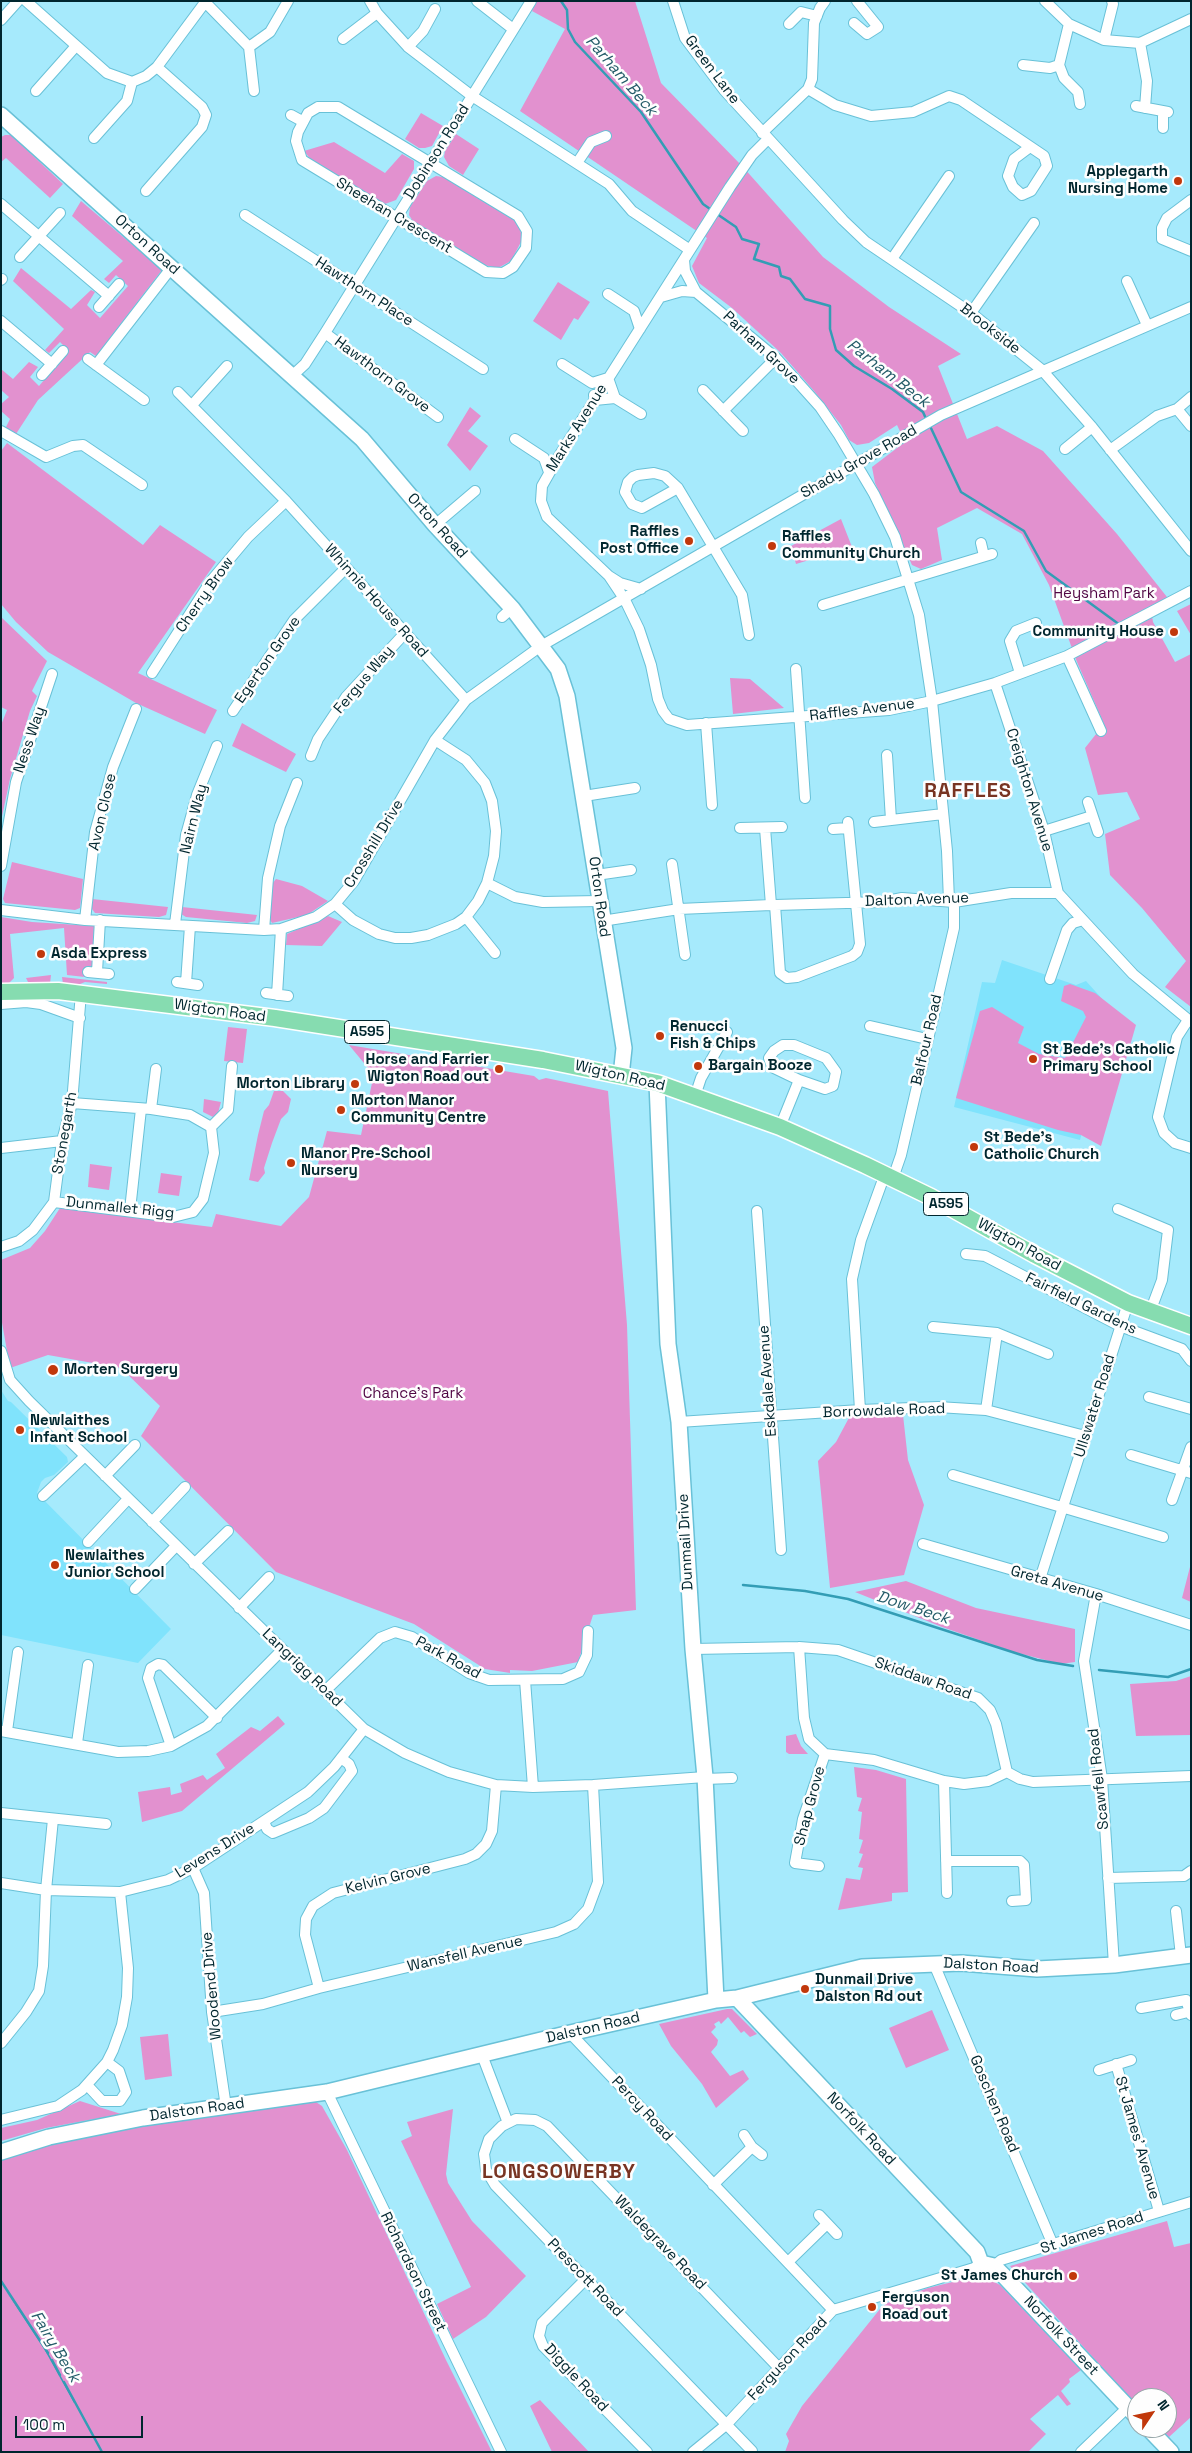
<!DOCTYPE html>
<style>
body{margin:0}
#map{position:relative;width:1192px;height:2453px;overflow:hidden;background:#a6eafc;font-family:"Space Grotesk",sans-serif}
canvas{display:block}
.frame{position:absolute;inset:0;border:2px solid #00262e;pointer-events:none}
.north{position:absolute;left:1127px;top:2388px;width:50px;height:50px;box-sizing:border-box;background:#fefefe;border:1px solid #98a8ab;border-radius:50%;rotate:56deg;font-size:14px;font-weight:700;line-height:20px;text-align:center;color:#00262e}
.north::after{content:'';display:block;margin:auto;width:18px;height:22px;background:#c1380b;clip-path:polygon(50% 0,100% 100%,50% 72%,0 100%)}
.scale{position:absolute;left:15px;top:2416px;width:128px;height:22px;box-sizing:border-box;border:2px solid #00262e;border-top:0;padding-left:6px;font-size:15px;line-height:18px;white-space:nowrap;color:#00262e;-webkit-text-stroke:4px #fefefe;paint-order:stroke}
</style>
<div id="map">
<canvas width="1192" height="2453"></canvas>
<div class="frame"></div>
<div class="north">N</div>
<div class="scale">100 m</div>
</div>
<script>
const context = document.querySelector('canvas').getContext('2d');
context.lineJoin = 'round';
function fillPath(path, color) { context.fillStyle = color; context.fill(path, 'evenodd'); }
const toPath = rows => new Path2D(rows.map(r => 'M' + r).join(''));
function strokePath(path, color, width, dash) { context.strokeStyle = color; context.lineWidth = width; context.lineCap = dash ? 'butt' : 'round'; context.setLineDash(dash || []); context.stroke(path); }
function drawText(font, color, halo, rows, align = 'center') {
  context.font = font + ' "Space Grotesk",sans-serif'; context.lineWidth = 5; context.setLineDash([]); context.textBaseline = 'middle'; context.strokeStyle = halo; context.fillStyle = color; for (const [text, x, y, turn = 0] of rows) {
    context.save(); context.translate(x, y); context.rotate((+turn || 0) * Math.PI / 180); context.textAlign = isNaN(turn) ? turn : align; if (halo) context.strokeText(text, 0, 0); context.fillText(text, 0, 0); context.restore();
  }
}
const built = toPath([
 [1002,960,1076,985,1086,981,1114,1012,1080,1140,954,1107,982,982,995,983],
 [1,1390,8,1401,11,1402,67,1457,68,1462,54,1475,45,1478,41,1482,37,1493,171,1629,138,1663,1,1635]
]);
const green = toPath([
 [537,1,635,1,661,83,743,167,823,257,889,307,961,354,938,366,967,439,997,426,1043,451,1117,534,1167,597,1151,610,1153,622,1175,662,1191,654,1191,1007,1165,987,1186,961,1142,908,1110,875,1105,834,1140,819,1127,792,1098,795,1085,748,1104,724,1077,662,1049,585,1022,534,977,508,937,528,942,560,921,569,912,565,875,483,872,467,905,442,897,425,869,443,857,445,849,440,841,425,814,391,781,353,732,308,699,283,692,266,707,238,520,111,565,29,532,11],
 [421,113,443,126,432,146,425,148,419,148,405,139],
 [456,134,479,149,463,175,449,166,444,157,445,151],
 [5,135,11,135,63,184,50,198,6,158,1,162,1,137],
 [334,142,385,173,402,154,414,161,414,169,396,200,385,204,311,160,304,151],
 [436,176,443,177,517,222,520,227,522,240,511,261,498,268,484,265,414,223,409,215,410,207,427,181],
 [81,201,162,270,96,356,90,352,38,400,16,434,11,433,6,427,10,419,1,411,1,404,9,397,1,390,1,369,13,379,29,362,38,367,30,377,39,386,69,351,60,342,49,353,45,350,64,329,13,281,21,268,71,309,91,290,95,292,87,305,100,318,128,286,116,275,109,283,104,279,123,261,72,216],
 [558,282,590,302,578,320,574,318,561,340,533,321],
 [470,407,481,416,468,431,488,446,470,471,447,445],
 [7,443,143,545,160,525,216,562,138,673,217,710,205,734,136,703,48,652,16,622,1,604,1,451],
 [841,519,852,547,796,564,791,546],
 [1191,604,1191,635,1177,611],
 [1,617,47,661,32,691,37,696,30,711,10,779,1,821,1,725,7,710,1,707],
 [730,678,750,679,784,708,733,714],
 [242,723,296,754,286,772,232,746],
 [12,862,83,879,80,908,75,910,5,903,3,899],
 [276,879,302,886,328,901,307,915,272,923,269,918,272,884],
 [92,899,168,907,166,915,159,917,95,913,92,909],
 [182,907,257,915,255,921,247,923,186,917,181,914],
 [328,916,342,922,322,946,286,945,287,934],
 [1,917,32,922,94,926,93,966,85,977,67,975,64,928,10,934,14,978,9,983,1,983],
 [51,975,50,984,29,984,26,978],
 [62,977,107,982,107,984,85,982,75,986,63,984],
 [1070,984,1095,993,1136,1025,1101,1146,1081,1135,1058,1130,956,1098,980,1011,992,1007,1024,1027,1018,1043,1039,1054,1065,1058,1086,1017,1083,1011,1061,1001,1064,986],
 [228,1027,247,1029,243,1063,224,1061],
 [349,1045,534,1076,539,1080,546,1078,608,1091,627,1325,636,1610,593,1615,578,1662,532,1671,510,1670,510,1673,485,1669,414,1624,276,1572,141,1436,160,1406,121,1368,48,1355,10,1368,1,1317,1,1260,30,1248,45,1231,60,1208,212,1227,216,1214,281,1226,309,1197,327,1131,361,1135,372,1083,368,1068],
 [274,1091,283,1091,291,1099,288,1112,281,1119,272,1143,264,1168,265,1173,258,1182,249,1180,258,1135,264,1111,269,1105],
 [204,1099,221,1102,218,1113,213,1117,203,1112],
 [90,1164,112,1167,109,1190,88,1187],
 [161,1173,182,1176,179,1196,158,1193],
 [851,1414,903,1415,908,1460,924,1505,904,1575,830,1588,818,1461,836,1442],
 [1191,1563,1191,1602,1182,1598],
 [906,1581,976,1608,1075,1629,1075,1662,1061,1664,1014,1652,942,1627,855,1592],
 [1191,1676,1191,1735,1136,1736,1130,1684,1176,1681],
 [278,1716,285,1724,182,1811,142,1822,138,1792,170,1787,171,1795,182,1792,180,1784,203,1775,207,1780,225,1768,216,1754,251,1727,260,1731],
 [796,1734,801,1746,808,1754,789,1754,786,1752,786,1736],
 [854,1767,876,1770,906,1779,908,1892,892,1893,892,1901,838,1910,846,1878,860,1880,863,1868,858,1867,863,1854,859,1853,863,1840,859,1839,862,1812,858,1811,862,1798,857,1797],
 [727,2009,732,2009,757,2034,750,2037,744,2031,741,2033,728,2017,721,2024,719,2021,714,2024,716,2027,711,2032,718,2040,717,2045,711,2052,730,2076,743,2070,749,2079,716,2108,702,2084,671,2046,659,2024],
 [932,2010,949,2050,906,2068,889,2028],
 [168,2034,172,2076,145,2080,140,2037],
 [313,2100,322,2106,347,2150,446,2360,492,2452,1,2452,1,2152,49,2137],
 [80,2101,121,2114,46,2128,1,2141,1,2128,37,2120],
 [453,2109,446,2174,448,2183,472,2221,526,2276,486,2317,453,2339,437,2304,471,2287,401,2141,412,2136,407,2122],
 [1167,2221,1174,2247,1191,2243,1191,2417,1169,2437,1159,2428,1167,2428,1167,2398,1137,2398,1137,2406,1010,2266],
 [981,2275,1000,2285,1081,2370,1069,2379,1070,2382,1061,2391,1071,2404,1067,2406,1058,2395,1030,2419,1046,2434,1028,2452,785,2452,789,2441,786,2434,802,2406,880,2309,887,2303,928,2288],
 [540,2400,589,2452,552,2452,530,2406]
]);
const water = toPath([
 [2,2285,46,2349,75,2402,74,2403,43,2347]
]);
const stream = toPath([
 [561,1,567,10,568,29,575,42,641,112,703,204,713,211],
 [717,214,736,227,742,239,759,244,754,259,779,267,781,276,790,279,805,299,830,306,830,329,836,350,854,366,892,389,923,412,927,421],
 [930,426,961,492,1024,531,1046,571,1120,625],
 [743,1585,805,1591,848,1599,1037,1660,1073,1666],
 [1099,1670,1168,1677,1191,1669],
 [1,2281,48,2353],
 [52,2360,60,2375],
 [64,2382,102,2452]
]);
const street = toPath([
 [26,1,107,73,132,82,146,76,157,67,206,1],
 [370,1,377,13,408,47,472,96,609,184,632,211,690,250],
 [477,1,513,29],
 [673,1,685,38,724,90,843,220,866,242,971,313,1042,370,1092,427,1191,551],
 [1045,1,1069,24,1104,40,1140,43,1191,19],
 [205,2,249,47],
 [1,20,18,1],
 [854,23,867,34,878,27,857,1],
 [789,24,801,12,817,16],
 [1069,24,1059,65,1064,78,1078,92,1080,104],
 [343,39,377,13],
 [1104,40,1113,4,1112,1],
 [1140,43,1147,81,1145,108],
 [408,47,423,31,435,9],
 [1023,65,1050,68,1059,65],
 [808,89,835,105,871,116,913,112,949,96,961,100,1044,156,1047,166,1031,191,1022,195,1013,187,1008,176,1014,159,1030,147],
 [36,91,76,46],
 [254,91,249,47,270,32,288,1],
 [1136,106,1168,112],
 [318,107,338,107,518,216,527,231,526,248,513,267,503,273,486,272,302,160,296,141,298,132,308,113,318,107],
 [291,115,302,121],
 [1163,128,1163,111],
 [762,133,808,89,812,79,814,23,820,8,825,1],
 [94,138,127,101,132,82],
 [577,163,591,142,606,136],
 [146,191,202,127,206,115,202,107,157,67],
 [1191,200,1167,218,1162,228,1162,239,1191,251],
 [1,204,109,296],
 [245,215,483,369],
 [20,257,60,213],
 [892,259,949,176],
 [684,260,685,271,696,292,776,358,820,407,839,435,874,494,895,537,919,615,932,701,947,851,949,901],
 [1,280,2,279],
 [1127,281,1147,325],
 [608,294,634,311,640,329],
 [661,297,682,291,696,292],
 [99,307,119,284],
 [971,313,1034,223],
 [1,321,52,364],
 [325,333,438,417],
 [88,359,144,400],
 [562,364,592,383,608,378,615,398],
 [96,365,172,267],
 [42,375,63,351],
 [292,376,305,364,325,333,531,1],
 [703,390,743,431],
 [178,392,286,501,466,700],
 [594,395,595,400,615,398,641,414],
 [192,405,227,366],
 [1177,409,1191,426],
 [723,411,776,358],
 [1,431,46,457,73,446,83,445,142,485],
 [515,439,544,458,549,472],
 [1065,449,1092,427],
 [1110,450,1157,416,1177,409,1191,397],
 [678,488,642,508,632,504,625,492,628,482,633,477,638,475,654,473,665,476,678,488,742,595,749,635],
 [435,525,475,491],
 [981,543,984,556],
 [609,576,625,600,639,629,651,665,658,699,663,711,669,719,687,725,889,710,932,701,995,683,1067,656,1191,591],
 [641,589,620,583,609,576,547,517,541,501,542,486,559,456,730,187,752,155,768,139],
 [823,605,992,554],
 [502,617,512,608],
 [1067,656,1101,731],
 [796,669,805,798],
 [152,673,211,581,248,537,286,501],
 [1020,673,1010,641,1016,631,1036,623],
 [995,683,1044,831,1058,893,1133,974,1191,1022],
 [233,711,294,620,346,568],
 [706,723,712,805],
 [887,755,891,820],
 [311,756,318,739,346,697,405,633],
 [584,796,635,788],
 [1088,802,1098,832],
 [874,822,943,814],
 [740,828,782,827],
 [765,828,771,905,775,905],
 [833,829,848,828],
 [1044,831,1092,816],
 [672,864,685,955],
 [1,866,16,782,52,674],
 [596,875,631,870],
 [487,883,515,897,543,902,599,901],
 [335,904,353,920,379,934,395,938,411,938,428,935,456,924,466,917,478,901,487,883,494,856,496,831,492,801,485,783,466,760,435,740],
 [775,905,882,902,902,898,954,902,1011,893,1058,893],
 [775,905,780,973,787,978,797,977,852,956,857,952,860,944,848,822],
 [1,910,85,920,264,930,281,929,316,917,335,904,354,881,435,740,466,700,541,646,941,415,1191,307],
 [466,917,495,953],
 [85,920,95,832,113,767,136,709],
 [602,921,679,909,771,905],
 [175,924,186,835,197,795,217,746],
 [264,930,268,878,280,826,297,783],
 [88,972,109,974],
 [97,972,100,920],
 [1050,979,1067,930,1073,923,1083,920],
 [177,982,198,985],
 [186,983,190,926],
 [266,993,288,996],
 [277,995,281,929],
 [1,1004,26,1002,41,1004,80,1018],
 [1188,1020,1177,1037,1158,1117,1164,1133,1175,1143,1191,1148],
 [870,1026,927,1039],
 [783,1045,794,1045,826,1058,836,1072,833,1086,825,1089,799,1080,772,1067,769,1058,774,1051,783,1045],
 [695,1096,701,1078,727,1032],
 [151,1109,156,1069],
 [211,1127,228,1110,232,1066],
 [780,1127,799,1080],
 [1,1148,62,1141],
 [893,1178,901,1155,954,928,954,902],
 [54,1202,173,1217,193,1212,203,1199,214,1153,211,1127,190,1115,151,1109,72,1103],
 [1118,1209,1168,1230,1162,1280,1150,1312],
 [130,1210,141,1109],
 [757,1211,781,1550],
 [1,1247,19,1241,33,1230,54,1202,62,1141,72,1103,81,993],
 [966,1254,985,1256,1120,1326,1182,1349,1191,1361],
 [933,1327,997,1333,1048,1354],
 [1,1351,10,1380,29,1401,364,1729,405,1753,449,1772,496,1785,533,1787,593,1785,705,1777],
 [1149,1397,1191,1409],
 [860,1410,852,1279,861,1240,885,1174],
 [986,1410,997,1333],
 [679,1422,860,1410,938,1407,986,1410,1085,1436],
 [1131,1455,1191,1473],
 [953,1475,1163,1537],
 [105,1476,135,1445],
 [43,1496,85,1456],
 [1172,1500,1191,1447],
 [152,1522,185,1487],
 [88,1542,128,1499],
 [923,1544,1096,1594,1191,1625],
 [194,1564,228,1531],
 [1040,1579,1128,1303],
 [135,1589,176,1546],
 [1096,1594,1084,1661,1102,1779,1114,1965],
 [239,1608,269,1577],
 [799,1647,804,1718,809,1739,825,1754,874,1760,944,1781,964,1784,988,1781,1007,1772],
 [693,1649,799,1647,838,1650,978,1698,990,1710,996,1724,1007,1772,1020,1779,1033,1782,1191,1776],
 [525,1680,533,1787],
 [325,1691,380,1638,395,1632,412,1637,469,1673,489,1680,563,1679,579,1672,587,1655,588,1631],
 [1,1731,118,1752,148,1751,171,1746,207,1726,282,1650],
 [7,1731,18,1652],
 [77,1743,88,1665],
 [171,1746,148,1678,151,1668,158,1664,163,1665,217,1718],
 [705,1779,732,1778],
 [944,1781,947,1893],
 [1,1813,106,1824],
 [264,1821,267,1829,273,1833,309,1818,324,1808,352,1771,349,1764,341,1758],
 [946,1861,1020,1861,1024,1865,1026,1900,1012,1901],
 [819,1866,795,1863,803,1819,825,1754],
 [193,1868,204,1893,212,2012,226,2107],
 [1108,1878,1184,1876,1191,1871],
 [1,1883,46,1890,120,1892,168,1880,193,1868,308,1792,334,1767,364,1729],
 [1176,1911,1181,1956],
 [934,1964,1053,2245],
 [319,1988,305,1935,306,1919,313,1906,333,1893,465,1859,476,1854,486,1844,492,1831,496,1785],
 [1141,2008,1186,2000,1191,2015],
 [212,2012,263,2004,319,1988,556,1932,574,1924,588,1909,598,1882,593,1785],
 [1176,2015,1188,2012],
 [570,2033,833,2310],
 [1,2043,26,2012,39,1991,43,1966,46,1890,53,1819],
 [482,2055,508,2123],
 [1116,2064,1159,2211],
 [1099,2070,1131,2060],
 [87,2085,102,2101,120,2101,126,2092,119,2071,107,2062],
 [327,2092,501,2452],
 [1,2120,58,2106,82,2090,107,2062,113,2050,122,2025,127,1997,128,1968,120,1892],
 [744,2135,752,2147,762,2155],
 [713,2185,752,2147],
 [819,2215,837,2234],
 [788,2262,827,2224],
 [994,2266,1001,2260,1191,2202],
 [586,2279,542,2323,539,2336,543,2346,647,2452],
 [752,2451,495,2185,486,2170,485,2161,484,2154,489,2139,502,2126,516,2119,535,2120,547,2126,780,2369],
 [693,2452,726,2425,833,2310,974,2268,981,2263],
 [1081,2452,1128,2407]
]);
const secondary = toPath([
 [1,115,362,439,435,525,512,608,558,669,567,696,624,1048,621,1076],
 [657,1083,668,1344,679,1422,693,1649,705,1777,716,2000],
 [737,1998,977,2252,981,2263,994,2266,1003,2275,1137,2417],
 [1,2152,49,2137,143,2118,327,2092,570,2033,716,2000,737,1998,862,1967,961,1963,1037,1969,1114,1965,1191,1955],
 [1148,2428,1171,2452]
]);
const primary = toPath([
 [1,992,58,991,275,1018,543,1060,657,1083,780,1127,865,1165,931,1197,1035,1255,1128,1303,1191,1326]
]);
const markers = [
 [1178,181,5,"#c1380b"],
 [689,541,5,"#c1380b"],
 [772,546,5,"#c1380b"],
 [1174,632,5,"#c1380b"],
 [41,954,5,"#c1380b"],
 [660,1036,5,"#c1380b"],
 [1033,1059,5,"#c1380b"],
 [698,1066,5,"#c1380b"],
 [499,1069,5,"#c1380b"],
 [355,1084,5,"#c1380b"],
 [341,1110,5,"#c1380b"],
 [974,1147,5,"#c1380b"],
 [291,1163,5,"#c1380b"],
 [53,1370,6,"#c1380b"],
 [20,1430,5,"#c1380b"],
 [55,1565,5,"#c1380b"],
 [805,1989,5,"#c1380b"],
 [1073,2276,5,"#c1380b"],
 [872,2307,5,"#c1380b"]
];
const shields = [
 [367,1032,45],
 [946,1204,45]
];
const shieldNames = [
 ["A595",367,1032],
 ["A595",946,1204]
];
const streetNames = [
 ["Green Lane",712,70,53],
 ["Dobinson Road",437,152,-58],
 ["Sheehan Crescent",394,216,31],
 ["Orton Road",147,245,42],
 ["Hawthorn Place",364,292,33],
 ["Brookside",990,329,38],
 ["Parham Grove",761,348,43],
 ["Hawthorn Grove",382,375,37],
 ["Marks Avenue",577,428,-58],
 ["Shady Grove Road",859,462,-30],
 ["Orton Road",437,526,48],
 ["Cherry Brow",205,595,-55],
 ["Whinnie House Road",376,601,48],
 ["Egerton Grove",268,660,-55],
 ["Fergus Way",364,680,-50],
 ["Raffles Avenue",862,710,-7],
 ["Ness Way",30,740,-71],
 ["Creighton Avenue",1029,790,73],
 ["Avon Close",103,812,-77],
 ["Nairn Way",194,819,-76],
 ["Crosshill Drive",374,844,-59],
 ["Orton Road",599,897,82],
 ["Dalton Avenue",917,900,-2],
 ["Wigton Road",220,1011,8],
 ["Balfour Road",927,1040,-77],
 ["Wigton Road",620,1076,13],
 ["Stonegarth",65,1133,-80],
 ["Dunmallet Rigg",120,1208,6],
 ["Wigton Road",1019,1245,29],
 ["Fairfield Gardens",1081,1304,26],
 ["Eskdale Avenue",768,1381,-94],
 ["Ullswater Road",1095,1406,-73],
 ["Borrowdale Road",884,1411,-2],
 ["Dunmail Drive",686,1542,-93],
 ["Greta Avenue",1057,1584,16],
 ["Park Road",448,1658,29],
 ["Langrigg Road",302,1668,44],
 ["Skiddaw Road",923,1679,19],
 ["Scawfell Road",1099,1779,-96],
 ["Shap Grove",810,1806,-75],
 ["Levens Drive",215,1851,-32],
 ["Kelvin Grove",388,1879,-14],
 ["Wansfell Avenue",465,1954,-13],
 ["Dalston Road",991,1966,3],
 ["Woodend Drive",212,1986,-95],
 ["Dalston Road",593,2028,-13],
 ["Goschen Road",994,2104,67],
 ["Percy Road",642,2109,47],
 ["Dalston Road",197,2110,-8],
 ["Norfolk Road",861,2129,47],
 ["St James' Avenue",1137,2138,74],
 ["St James Road",1092,2233,-18],
 ["Waldegrave Road",660,2243,46],
 ["Richardson Street",413,2272,64],
 ["Prescott Road",585,2278,46],
 ["Norfolk Street",1061,2336,47],
 ["Ferguson Road",788,2359,-47],
 ["Diggle Road",576,2378,47]
];
const poiNames = [
 ["Applegarth",1168,172,"right"],
 ["Nursing Home",1168,189,"right"],
 ["Raffles",679,532,"right"],
 ["Post Office",679,549,"right"],
 ["Raffles",782,537],
 ["Community Church",782,554],
 ["Community House",1164,632,"right"],
 ["Asda Express",51,954],
 ["Renucci",670,1027],
 ["Fish & Chips",670,1044],
 ["St Bede's Catholic",1043,1050],
 ["Primary School",1043,1067],
 ["Horse and Farrier",489,1060,"right"],
 ["Wigton Road out",489,1077,"right"],
 ["Bargain Booze",708,1066],
 ["Morton Library",345,1084,"right"],
 ["Morton Manor",351,1101],
 ["Community Centre",351,1118],
 ["St Bede's",984,1138],
 ["Catholic Church",984,1155],
 ["Manor Pre-School",301,1154],
 ["Nursery",301,1171],
 ["Morten Surgery",64,1370],
 ["Newlaithes",30,1421],
 ["Infant School",30,1438],
 ["Newlaithes",65,1556],
 ["Junior School",65,1573],
 ["Dunmail Drive",815,1980],
 ["Dalston Rd out",815,1997],
 ["St James Church",1063,2276,"right"],
 ["Ferguson",882,2298],
 ["Road out",882,2315]
];
const parkNames = [
 ["Heysham Park",1104,594],
 ["Chance's Park",413,1394]
];
const waterNames = [
 ["Parham Beck",621,76,49],
 ["Parham Beck",888,374,38],
 ["Dow Beck",913,1608,18],
 ["Fairy Beck",55,2347,59]
];
const districtNames = [
 ["RAFFLES",968,792],
 ["LONGSOWERBY",559,2173]
];
fillPath(built, '#80e3fc');
fillPath(green, '#e291cf');
fillPath(water, '#339db5');
strokePath(stream, '#339db5', 2.5);
strokePath(street, '#69c1d7', 12);
strokePath(secondary, '#69c1d7', 18);
strokePath(primary, '#fff', 19);
strokePath(street, '#fff', 10);
strokePath(secondary, '#fff', 15);
strokePath(primary, '#86dcb0', 16);
for (const [x, y, r, color] of markers) { const dot = new Path2D(); dot.arc(x, y, r, 0, 2 * Math.PI); context.fillStyle = color; context.fill(dot); strokePath(dot, '#fefefe', 2); }
for (const [x, y, w] of shields) { const box = new Path2D(); box.roundRect(x - w / 2, y - 11.5, w, 23, 4); context.fillStyle = '#fefefe'; context.fill(box); strokePath(box, '#00262e', 1); }
drawText('bold 14px', '#00262e', null, shieldNames);
drawText('15px', '#00262e', '#fefefe', streetNames);
drawText('bold 15px', '#00262e', '#fefefe', poiNames, 'left');
drawText('15px', '#500644', '#fefefe', parkNames);
drawText('italic 16px', '#245c69', '#fefefe', waterNames);
context.letterSpacing = '1px';
drawText('bold 20px', '#783422', '#fefefe', districtNames);
context.letterSpacing = '0px';
</script>
